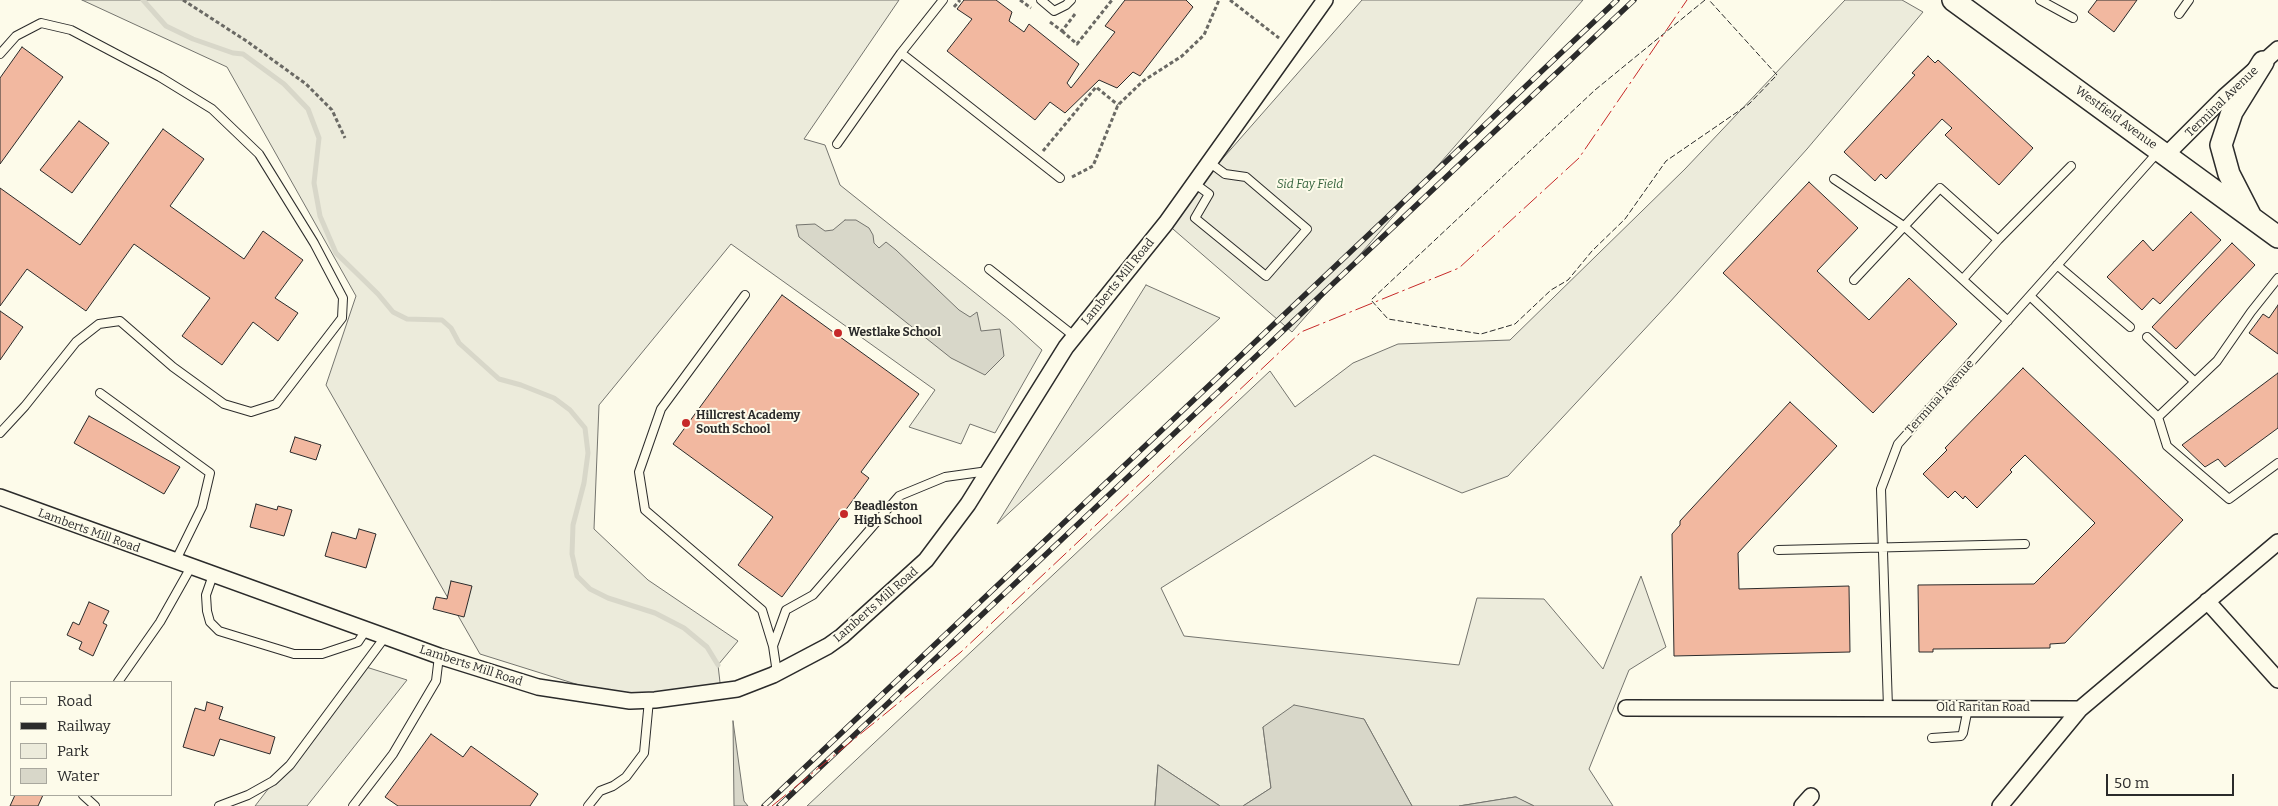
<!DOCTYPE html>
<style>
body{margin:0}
#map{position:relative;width:2278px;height:806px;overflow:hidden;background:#fdfbea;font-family:Bitter,serif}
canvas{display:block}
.legend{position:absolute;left:10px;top:681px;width:162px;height:115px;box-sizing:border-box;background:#fdfbea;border:1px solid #a9a89e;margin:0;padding:6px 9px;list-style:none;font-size:15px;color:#2b2b2b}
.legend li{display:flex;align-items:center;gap:10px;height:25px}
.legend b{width:25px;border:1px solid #a9a89e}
.scale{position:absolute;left:2106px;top:774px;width:128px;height:22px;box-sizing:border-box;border:2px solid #2b2b2b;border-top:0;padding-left:6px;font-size:15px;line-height:18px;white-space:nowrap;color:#2b2b2b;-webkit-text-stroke:4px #fdfbea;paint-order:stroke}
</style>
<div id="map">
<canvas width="2278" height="806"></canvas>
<ul class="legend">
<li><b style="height:6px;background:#fdfbea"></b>Road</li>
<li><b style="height:6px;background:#2b2b2b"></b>Railway</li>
<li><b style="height:14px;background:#ecebdb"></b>Park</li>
<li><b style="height:14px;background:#d8d7c9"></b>Water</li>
</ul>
<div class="scale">50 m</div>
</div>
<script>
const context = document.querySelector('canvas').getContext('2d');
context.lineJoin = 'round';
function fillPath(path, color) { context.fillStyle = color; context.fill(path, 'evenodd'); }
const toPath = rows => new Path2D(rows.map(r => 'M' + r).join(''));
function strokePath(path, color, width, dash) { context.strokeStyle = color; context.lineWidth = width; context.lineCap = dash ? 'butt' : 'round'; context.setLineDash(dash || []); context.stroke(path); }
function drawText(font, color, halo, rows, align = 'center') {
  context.font = font + ' Bitter,serif'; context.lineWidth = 4; context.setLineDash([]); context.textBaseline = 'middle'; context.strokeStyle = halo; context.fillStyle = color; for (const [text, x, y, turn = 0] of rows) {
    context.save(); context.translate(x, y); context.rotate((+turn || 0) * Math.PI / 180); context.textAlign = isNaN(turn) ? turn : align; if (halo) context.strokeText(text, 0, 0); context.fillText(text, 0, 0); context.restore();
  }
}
const green = toPath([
 [82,0,899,0,804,139,825,145,840,185,1009,320,1042,350,995,433,970,424,961,444,909,427,935,390,731,244,599,405,594,529,648,580,738,641,718,665,721,691,630,701,480,654,326,385,356,296,227,67,82,0],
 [1362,0,1583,0,1292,332,1166,223,1362,0],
 [1845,0,1902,0,1923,12,1807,149,1669,303,1508,476,1462,493,1374,455,1161,588,1184,636,1459,665,1477,598,1544,599,1603,669,1641,576,1666,647,1629,670,1589,769,1613,806,1534,806,1515,797,1459,806,1412,806,1364,719,1263,727,1271,788,1243,806,1220,806,1158,765,1155,806,807,806,1270,371,1295,407,1353,363,1398,344,1510,340,1685,169,1845,0],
 [1146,285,1220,318,997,524,1146,285],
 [363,666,407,680,307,806,255,806,363,666]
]);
const water = toPath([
 [845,220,856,220,869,228,873,235,874,243,879,248,886,242,896,250,959,310,970,317,977,312,981,331,1000,329,1004,356,985,375,951,358,799,237,796,225,815,224,825,231,833,230,845,220],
 [1294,705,1364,719,1412,806,1243,806,1271,788,1263,727,1294,705],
 [733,721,744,801,748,806,734,806,733,721],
 [1158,765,1220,806,1155,806,1158,765],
 [1516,797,1534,806,1459,806,1515,797,1516,797]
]);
const stream = toPath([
 [143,0,166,26,193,39,233,53,243,54,284,84,308,109,319,138,314,183,320,216,336,253,378,294,393,312,407,319,442,320,451,328,459,343,499,379,521,385,554,398,570,410,585,428,588,453,584,483,573,525,572,554,577,576,590,589,608,598,655,613,684,628,707,647,718,665]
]);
const building = toPath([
 [964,0,996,0,1012,12,1009,21,1024,32,1029,24,1079,64,1067,83,1071,88,1115,32,1105,26,1125,0,1186,0,1193,7,1140,76,1133,72,1117,88,1099,80,1065,113,1050,102,1035,120,947,51,972,19,957,9,964,0],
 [2097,0,2137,0,2114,32,2088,12,2097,0],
 [22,47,63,77,0,164,0,78,22,47],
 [1928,56,1935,63,1938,60,2033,148,1999,185,1945,135,1952,128,1942,119,1886,179,1881,174,1875,181,1844,152,1915,75,1912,73,1928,56],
 [79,121,109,143,72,193,40,170,79,121],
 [163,129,204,159,170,206,244,259,263,231,303,260,275,298,298,313,278,341,253,322,222,365,182,336,210,298,134,244,86,311,27,269,0,306,0,188,80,245,163,129],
 [1809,182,1858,228,1817,271,1869,320,1909,278,1957,324,1873,413,1723,273,1809,182],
 [2191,212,2221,240,2160,304,2153,298,2142,310,2107,277,2143,240,2153,251,2191,212],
 [2232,243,2255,265,2176,349,2152,327,2232,243],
 [782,295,919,394,861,472,869,478,782,597,738,565,773,517,673,444,782,295],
 [2278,305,2278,354,2249,333,2263,314,2269,318,2278,305],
 [0,311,23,327,0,360,0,311],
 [2023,368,2183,520,2065,643,2050,644,2050,648,1933,649,1933,652,1919,652,1918,585,2034,584,2095,523,2025,455,2010,470,2012,472,1977,508,1965,496,1963,499,1955,491,1948,498,1923,474,1947,450,1945,448,2023,368],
 [2278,373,2278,428,2225,467,2218,459,2205,467,2182,445,2278,373],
 [1790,402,1837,446,1738,553,1739,589,1849,586,1850,652,1674,656,1672,534,1680,525,1680,521,1790,402],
 [89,416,180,467,164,494,74,443,89,416],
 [295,437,321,445,316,460,290,452,295,437],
 [256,504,277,510,278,506,292,510,284,536,250,527,256,504],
 [359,529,376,534,366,568,325,556,332,532,356,539,359,529],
 [451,581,472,586,464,617,433,609,436,597,447,599,451,581],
 [89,602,109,611,103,623,107,625,93,656,79,649,82,642,67,635,73,622,79,625,89,602],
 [207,702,223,707,219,719,275,737,270,754,220,739,214,756,183,747,195,708,205,711,207,702],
 [431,734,463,757,471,746,538,794,530,806,398,806,385,797,431,734],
 [15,795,43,795,38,806,10,806,15,795]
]);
const path = toPath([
 [183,0,248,42,306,84,332,110,345,138],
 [1020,0,1031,8],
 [1230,0,1279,38],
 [954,7,960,0],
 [1050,22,1062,31,1075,14],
 [1062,31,1077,44,1112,0],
 [1043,151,1096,87,1118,105],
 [1072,177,1093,166,1118,105,1143,81,1182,56,1204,35,1219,0]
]);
const lane = toPath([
 [943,0,901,53,1060,178],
 [1041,0,1054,11,1066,5,1071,0],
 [2040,0,2073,18],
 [2179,14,2189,0],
 [0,54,16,36,41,23,71,30,160,77,212,109,259,154,314,243,343,298,342,318,276,404,251,412,224,404,173,367,120,321,99,324,76,342,25,406,0,433],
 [837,144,901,53],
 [1834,179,1905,227,2008,321],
 [1194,183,1209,194,1195,218,1266,276,1307,229,1246,177,1225,174,1209,162],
 [1998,240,2071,166],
 [2057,265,2130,327],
 [989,269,1074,336],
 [1854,280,1940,188,1998,240,1963,279],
 [745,295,661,409,639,472,645,510,762,610,773,646],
 [2030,296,2158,417,2167,446,2229,499,2278,463],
 [2147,337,2195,382],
 [100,393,210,473,202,507,175,562],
 [2158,417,2217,361,2251,312,2278,278],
 [1778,550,2025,544],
 [213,575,206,595,207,611,210,622,219,631,294,654,322,654,358,642,366,630],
 [777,673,773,646,786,610,813,595,899,496,945,477,988,471],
 [118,682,160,622,191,567],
 [1888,708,1881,489,1898,444,2158,152],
 [1932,738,1961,736,1963,733,1968,708],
 [83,795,95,806],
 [219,806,248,795,273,781,290,765,385,637],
 [353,806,393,754,436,681,439,656],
 [588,806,600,791,613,786,626,777,644,753,649,700]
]);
const street = toPath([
 [2166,155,2224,97,2278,49],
 [0,497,439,656,538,687,630,701,655,700,737,689,773,675,828,646,842,636,926,560,968,504,1066,347,1166,223,1325,0],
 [2207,601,2278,680],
 [1626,708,2080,709],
 [1802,806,1811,796],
 [2000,806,2080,709,2278,542]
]);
const secondary = toPath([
 [1953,0,2278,237],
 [2250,215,2229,174,2221,145,2232,112,2263,62]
]);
const rail = toPath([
 [764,806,1617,0],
 [779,806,1634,0]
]);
const fence = toPath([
 [1705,0,1595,90,1371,300,1388,319,1481,334,1515,324,1551,290,1568,280,1592,251,1625,219,1666,161,1749,104,1777,75,1709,0]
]);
const power = toPath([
 [772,806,961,652,1301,332,1459,268,1579,158,1687,0]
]);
const markers = [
 [838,333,5,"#c62828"],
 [686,423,5,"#c62828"],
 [844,514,5,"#c62828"]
];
const streetNames = [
 ["Terminal Avenue",2222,102,-44],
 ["Westfield Avenue",2116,118,36],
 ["Lamberts Mill Road",1118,282,-51],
 ["Terminal Avenue",1940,397,-48],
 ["Lamberts Mill Road",89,531,20],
 ["Lamberts Mill Road",876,605,-41],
 ["Lamberts Mill Road",471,666,18],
 ["Old Raritan Road",1983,708]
];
const parkNames = [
 ["Sid Fay Field",1310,185]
];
const poiNames = [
 ["Westlake School",848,333],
 ["Hillcrest Academy",696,416],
 ["South School",696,430],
 ["Beadleston",854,507],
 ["High School",854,521]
];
fillPath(green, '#ecebdb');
strokePath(green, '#74746e', 1);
fillPath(water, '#d8d7c9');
strokePath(water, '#74746e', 1);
strokePath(stream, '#d8d7c9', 5);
fillPath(building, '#f2b8a0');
strokePath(building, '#2b2b2b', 1);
strokePath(lane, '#2b2b2b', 10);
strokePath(street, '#2b2b2b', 18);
strokePath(secondary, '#2b2b2b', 24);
strokePath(path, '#6a6964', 3, [4, 2.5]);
strokePath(lane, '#fdfbea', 8);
strokePath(street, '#fdfbea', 15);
strokePath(secondary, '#fdfbea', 21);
strokePath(rail, '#2b2b2b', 5.5);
strokePath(rail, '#fdfbea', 4, [11]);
strokePath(fence, '#2b2b2b', 1, [6, 2.5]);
strokePath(power, '#c62828', 1, [18, 4, 2.5, 4]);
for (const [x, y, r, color] of markers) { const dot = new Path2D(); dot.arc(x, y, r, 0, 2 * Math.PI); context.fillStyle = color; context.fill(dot); strokePath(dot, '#fdfbea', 2); }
drawText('12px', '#2b2b2b', '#fdfbea', streetNames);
drawText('italic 12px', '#34623c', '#fdfbea', parkNames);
drawText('bold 12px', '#2b2b2b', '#fdfbea', poiNames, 'left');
</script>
